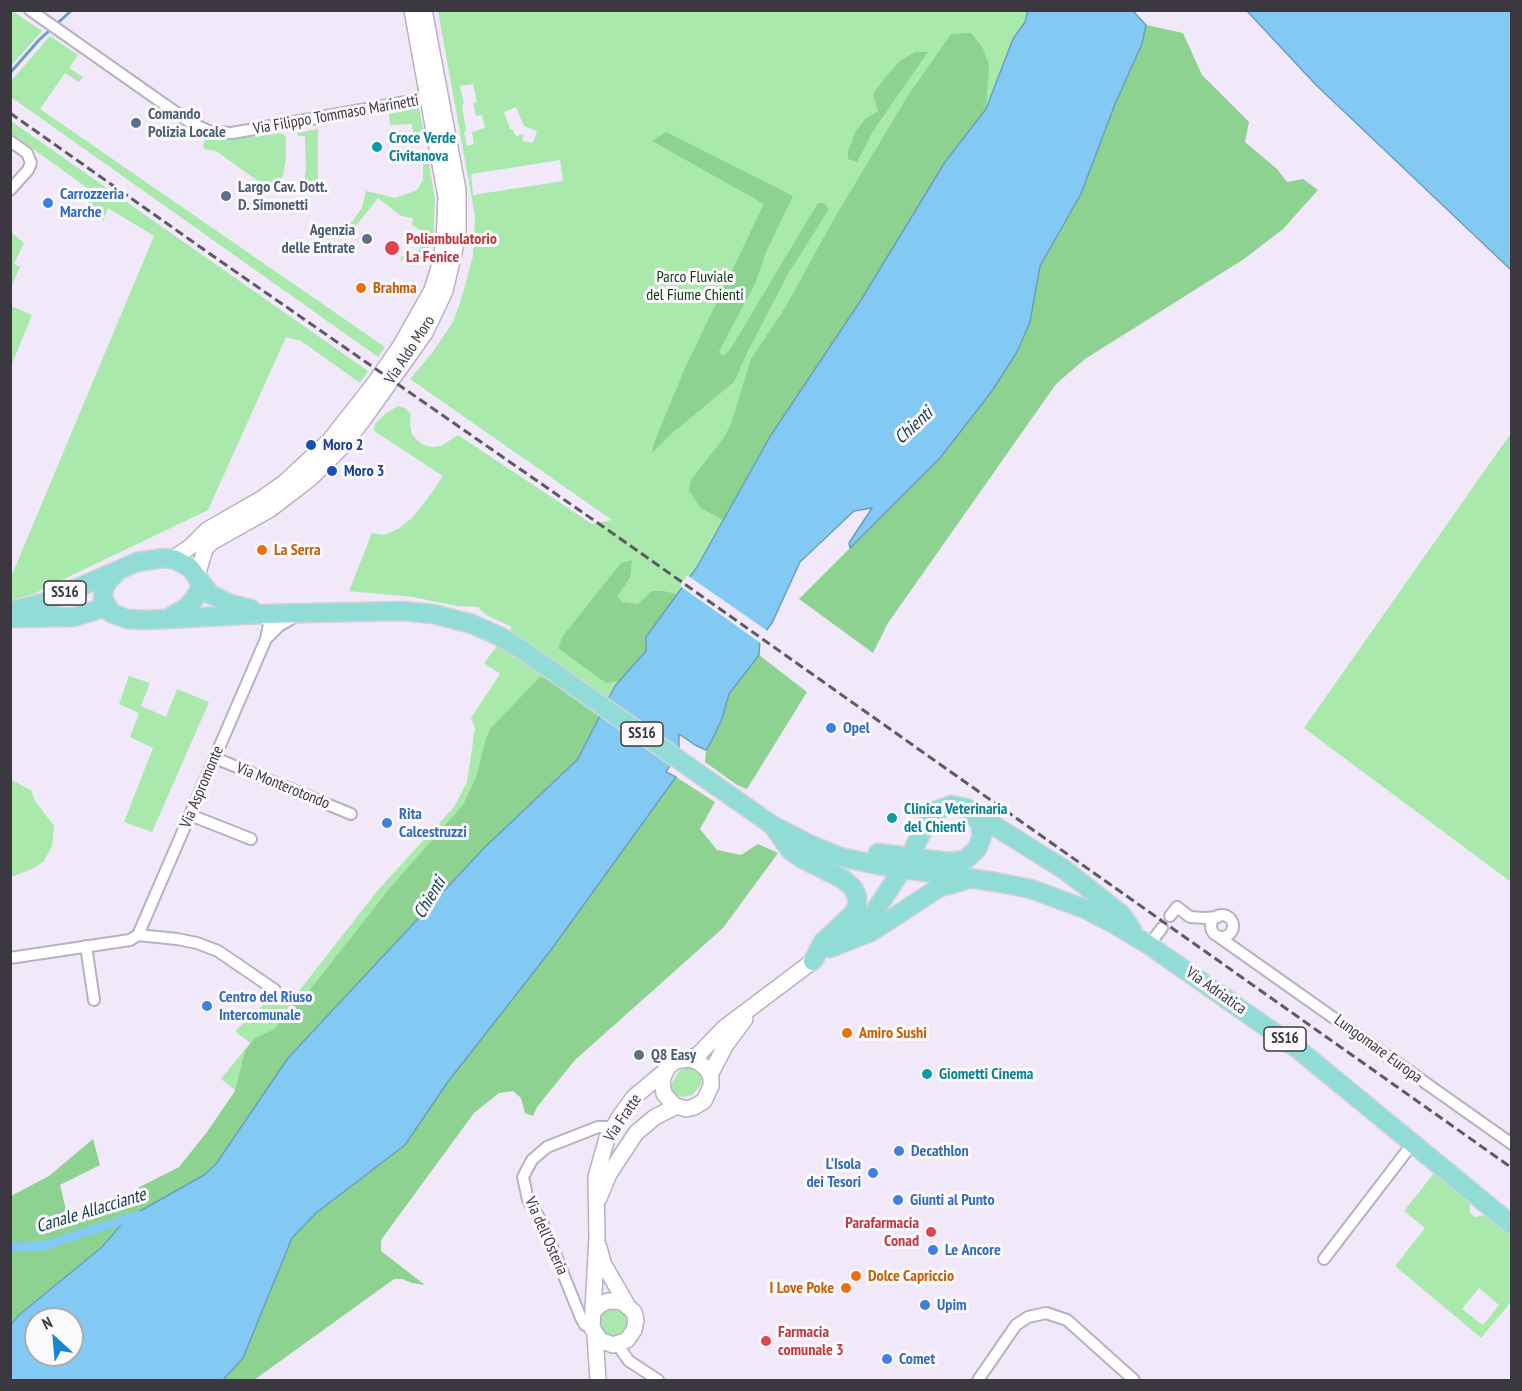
<!DOCTYPE html>
<style>
body{margin:0}
#map{position:relative;width:1522px;height:1391px;overflow:hidden;background:#f1e8fa;font-family:"PT Sans Narrow",sans-serif}
canvas{display:block}
.frame{position:absolute;inset:0;border:12px solid #3c383f;pointer-events:none}
.north{position:absolute;left:24px;top:1307px;width:60px;height:60px;box-sizing:border-box;background:#fbf9fc;border:2px solid #afacb0;border-radius:50%;rotate:334deg;font-size:16px;font-weight:700;line-height:24px;text-align:center;color:#3c383f}
.north::after{content:'';display:block;margin:auto;width:21px;height:27px;background:#1586cf;clip-path:polygon(50% 0,100% 100%,50% 72%,0 100%)}
</style>
<div id="map">
<canvas width="1522" height="1391"></canvas>
<div class="frame"></div>
<div class="north">N</div>
</div>
<script>
const context = document.querySelector('canvas').getContext('2d');
context.lineJoin = 'round';
function fillPath(path, color) { context.fillStyle = color; context.fill(path, 'evenodd'); }
const toPath = rows => new Path2D(rows.map(r => 'M' + r).join(''));
function strokePath(path, color, width, dash) { context.strokeStyle = color; context.lineWidth = width; context.lineCap = dash ? 'butt' : 'round'; context.setLineDash(dash || []); context.stroke(path); }
function drawText(font, color, halo, rows, align = 'center') {
  context.font = font + ' "PT Sans Narrow",sans-serif'; context.lineWidth = 6; context.setLineDash([]); context.textBaseline = 'middle'; context.strokeStyle = halo; context.fillStyle = color; for (const [text, x, y, turn = 0] of rows) {
    context.save(); context.translate(x, y); context.rotate((+turn || 0) * Math.PI / 180); context.textAlign = isNaN(turn) ? turn : align; if (halo) context.strokeText(text, 0, 0); context.fillText(text, 0, 0); context.restore();
  }
}
const green = toPath([
 [11,10,42,31,11,66,10,11],
 [438,11,1028,11,1025,22,1013,39,986,109,697,567,667,608,647,651,615,687,578,759,319,1024,254,1105,221,1079,250,1043,235,1031,263,1005,278,986,295,996,378,890,454,807,467,782,475,728,471,718,500,674,484,663,512,627,486,615,478,607,457,606,413,597,349,591,372,533,384,535,398,529,412,518,431,494,443,476,374,431,375,424,385,414,398,406,405,408,411,414,410,424,412,435,423,445,433,447,441,446,458,435,592,524,612,520,410,379,432,353,453,322,461,300,473,256,475,216],
 [473,84,477,102,473,103,476,116,482,115,485,128,472,132,474,144,467,146,464,132,466,131,462,105,464,104,460,86],
 [516,107,524,126,537,131,533,143,522,141,524,134,516,136,512,129,510,129,504,112],
 [560,160,563,181,473,195,471,174],
 [50,36,78,55,69,68,83,77,79,82,65,73,40,109,385,347,378,357,11,97,11,81],
 [419,108,425,138,419,140,414,140,412,124,390,125,389,114],
 [11,121,368,371,360,383,301,341,286,337,208,510,33,594,11,600,11,577,154,236,108,208,103,221,87,205,93,192,11,133],
 [318,129,318,181,304,181,306,170,305,136,298,136,297,133],
 [280,133,284,135,286,138,286,158,283,175,280,184,276,188,269,189,216,151,205,149,203,146,205,140,227,140],
 [427,151,435,199,433,245,416,256,400,261,402,256,410,256,420,249,421,239,418,228,412,225,413,218,401,216,378,198,351,232,345,231,362,208,366,191,395,198,417,190,423,180,423,154],
 [11,232,24,243,14,264,20,267,11,287],
 [11,306,32,315,11,366],
 [1511,433,1511,882,1304,728],
 [129,676,150,683,141,706,166,717,177,689,209,702,152,832,124,822,153,748,130,737,139,713,119,704],
 [11,780,31,790,35,801,54,826,52,846,44,861,32,869,11,877],
 [687,1068,696,1068,700,1072,702,1080,700,1086,692,1095,684,1097,677,1096,671,1088,672,1083,679,1071],
 [1435,1172,1470,1202,1470,1213,1475,1217,1485,1215,1511,1237,1511,1302,1481,1338,1395,1266,1425,1228,1404,1211],
 [1479,1288,1499,1305,1483,1325,1462,1309],
 [609,1305,624,1311,627,1323,621,1337,609,1339,599,1328,599,1315]
]);
const forest = toPath([
 [1146,25,1183,33,1202,75,1249,122,1245,142,1277,169,1287,182,1303,179,1318,190,1283,229,1244,259,1085,359,1056,384,888,623,873,653,799,599,940,458,1030,322,1040,266,1081,194,1115,104,1142,44],
 [971,33,982,47,989,64,986,109,945,162,861,300,771,435,723,520,701,508,689,491,691,480,723,439,731,424,751,359,785,308,834,219,909,94,951,34],
 [915,52,928,52,873,131,857,162,848,159,848,151,855,133,865,119,878,111,873,94,883,80,900,61],
 [666,132,793,196,766,252,755,284,719,351,723,356,730,350,818,203,824,203,829,209,788,274,747,353,734,382,671,434,652,453,654,443,685,368,764,204,652,141],
 [632,560,630,578,617,596,622,602,638,604,652,591,663,591,677,594,646,637,647,651,620,681,606,683,558,648,563,636,621,563],
 [759,655,807,692,747,789,737,785,705,762,706,750,722,719,729,694],
 [540,677,549,679,600,716,578,759,485,847,288,1058,216,1164,204,1175,126,1219,102,1247,19,1315,11,1325,11,1196,49,1176,93,1139,100,1165,60,1185,69,1223,179,1167,207,1132,235,1091,245,1051,255,1038,275,1029,290,1006,295,1005,302,1000,390,888,463,805,476,778,485,742,490,729],
 [676,777,715,802,700,829,717,850,741,855,758,844,778,853,723,928,575,1060,537,1107,533,1116,525,1113,521,1098,513,1091,499,1093,474,1113,381,1240,381,1251,425,1285,412,1283,402,1279,394,1279,254,1380,223,1380,243,1358,292,1238,316,1213,405,1145,447,1083,551,950]
]);
const water = toPath([
 [1028,11,1133,11,1146,25,1142,44,1115,104,1081,194,1040,266,1030,322,1017,352,992,391,940,458,850,548,849,543,872,508,854,511,800,562,772,623,760,639,759,655,729,694,722,719,711,742,706,750,695,745,679,734,679,750,666,772,676,777,551,950,447,1083,405,1145,316,1213,292,1238,243,1358,223,1380,11,1380,11,1325,19,1315,102,1247,126,1219,204,1175,216,1164,288,1058,485,847,578,759,615,686,646,651,646,637,697,567,771,435,861,300,945,162,986,109,1013,39,1025,22,1028,11],
 [36,1319,72,1319,72,1355,36,1355,36,1319],
 [1247,11,1511,11,1511,270,1316,85,1247,11]
]);
const pier = toPath([
 [687,575,769,632,763,640,762,644,680,586]
]);
const stream = toPath([
 [10,73,39,40,72,10]
]);
const canal = toPath([
 [10,1247,44,1246,138,1215]
]);
const street = toPath([
 [30,10,191,123,211,132,232,133,428,98],
 [10,141,27,153,31,163,28,170,10,190],
 [268,637,279,626,296,616],
 [215,758,351,814],
 [190,815,251,839],
 '1211 926a11 11 0 1 1 22 0a11 11 0 1 1-22 0Z',
 [1170,916,1177,907,1190,917,1205,918,1218,917],
 [138,935,266,639,269,624,263,614],
 [1219,937,1512,1144],
 [1149,945,1162,928],
 [86,946,94,1000],
 [10,958,130,940,138,935,177,939,197,943,218,951,275,990],
 [1324,1259,1413,1143],
 [591,1325,585,1325,581,1318,543,1224,528,1200,523,1177,532,1160,547,1147,598,1127,614,1127],
 [617,1344,629,1361,658,1380],
 [978,1380,1016,1325,1028,1317,1046,1313,1067,1320,1134,1380]
]);
const secondary = toPath([
 [172,559,190,547,207,530,261,499,285,482,330,440,374,384,401,345,432,290,440,264,444,241,446,197,412,10],
 [197,576,205,549,212,542,269,510,290,494,312,477,340,449,363,420,425,333,445,291,458,235,458,190,424,10],
 [689,1059,698,1062,707,1069,711,1078,711,1086,704,1101,694,1107,686,1109,674,1105,664,1094,662,1080,667,1068,675,1061,689,1059,698,1055,724,1028,813,961],
 [710,1075,725,1046,745,1019],
 [599,1198,609,1174,636,1133,655,1117,677,1106],
 [599,1247,603,1263,626,1303],
 [593,1312,601,1304,608,1301,622,1302,634,1312,636,1320,634,1330,627,1340,613,1345,600,1340,592,1328,597,1237,596,1177,607,1138,620,1116,634,1097,664,1072],
 [595,1334,598,1380]
]);
const primary = toPath([
 [118,571,109,580,104,588,103,599,111,613,127,619,147,620,263,614,402,611,433,614,472,624,499,636,521,649,772,825,811,845,840,857,878,865,995,882,1031,889,1085,909,1116,925,1149,945,1299,1050,1512,1225],
 [10,611,43,603,137,562,164,558,176,560,190,568,210,594,230,604,251,609],
 [14,618,74,617,106,607],
 [169,618,187,607,194,599,199,591,200,583],
 [775,829,790,850,803,859,843,879,853,888,857,896,857,906,853,914,823,942,813,961],
 [914,848,928,820,935,811,951,805,966,808,1065,870,1121,914,1132,930],
 [878,853,949,862,965,860,977,849,982,836,980,823,971,811],
 [845,936,873,914,898,876],
 [830,948,871,932,940,887,963,881]
]);
const rail = toPath([
 [10,113,213,256,618,537,1512,1168]
]);
const markers = [
 [136,123,6,"#5c6f8a"],
 [377,147,6,"#0f9aa8"],
 [226,196,6,"#5c6f8a"],
 [48,203,6,"#3f7fe0"],
 [367,239,6,"#5c6f8a"],
 [392,248,8,"#e0444e"],
 [361,288,6,"#e8710a"],
 [311,445,6,"#1a4fb4"],
 [332,471,6,"#1a4fb4"],
 [262,550,6,"#e8710a"],
 [831,728,6,"#3f7fe0"],
 [892,818,6,"#0f9aa8"],
 [387,823,6,"#3f7fe0"],
 [207,1006,6,"#3f7fe0"],
 [847,1033,6,"#e8710a"],
 [639,1055,6,"#5c6f8a"],
 [927,1074,6,"#0f9aa8"],
 [899,1151,6,"#3f7fe0"],
 [873,1173,6,"#3f7fe0"],
 [898,1200,6,"#3f7fe0"],
 [931,1232,6,"#e0444e"],
 [933,1250,6,"#3f7fe0"],
 [856,1276,6,"#e8710a"],
 [846,1288,6,"#e8710a"],
 [925,1305,6,"#3f7fe0"],
 [766,1341,6,"#e0444e"],
 [887,1359,6,"#3f7fe0"]
];
const shields = [
 [65,593,42],
 [642,734,42],
 [1285,1039,42]
];
const shieldNames = [
 ["SS16",65,593],
 ["SS16",642,734],
 ["SS16",1285,1039]
];
const serviceNames = [
 ["Comando",148,114],
 ["Polizia Locale",148,132],
 ["Largo Cav. Dott.",238,187],
 ["D. Simonetti",238,205],
 ["Agenzia",355,230,"right"],
 ["delle Entrate",355,248,"right"],
 ["Q8 Easy",651,1055]
];
const streetNames = [
 ["Via Filippo Tommaso Marinetti",336,115,-10],
 ["Via Aldo Moro",410,350,-57],
 ["Via Monterotondo",283,786,22],
 ["Via Aspromonte",202,787,-67],
 ["Via Adriatica",1216,991,35],
 ["Lungomare Europa",1378,1049,36],
 ["Via Fratte",623,1118,-56],
 ["Via dell'Osteria",546,1236,66]
];
const cultureNames = [
 ["Croce Verde",389,138],
 ["Civitanova",389,156],
 ["Clinica Veterinaria",904,809],
 ["del Chienti",904,827],
 ["Giometti Cinema",939,1074]
];
const shopNames = [
 ["Carrozzeria",60,194],
 ["Marche",60,212],
 ["Opel",843,728],
 ["Rita",399,814],
 ["Calcestruzzi",399,832],
 ["Centro del Riuso",219,997],
 ["Intercomunale",219,1015],
 ["Decathlon",911,1151],
 ["L'Isola",861,1164,"right"],
 ["dei Tesori",861,1182,"right"],
 ["Giunti al Punto",910,1200],
 ["Le Ancore",945,1250],
 ["Upim",937,1305],
 ["Comet",899,1359]
];
const healthNames = [
 ["Poliambulatorio",406,239],
 ["La Fenice",406,257],
 ["Parafarmacia",919,1223,"right"],
 ["Conad",919,1241,"right"],
 ["Farmacia",778,1332],
 ["comunale 3",778,1350]
];
const parkNames = [
 ["Parco Fluviale",695,277],
 ["del Fiume Chienti",695,295]
];
const foodNames = [
 ["Brahma",373,288],
 ["La Serra",274,550],
 ["Amiro Sushi",859,1033],
 ["Dolce Capriccio",868,1276],
 ["I Love Poke",834,1288,"right"]
];
const transitNames = [
 ["Moro 2",323,445],
 ["Moro 3",344,471]
];
const waterNames = [
 ["Chienti",914,426,-43],
 ["Chienti",430,898,-59],
 ["Canale Allacciante",91,1211,-17]
];
fillPath(green, '#aae9ac');
fillPath(forest, '#8dd290');
fillPath(water, '#82c9f3');
strokePath(water, '#6d9ebd', 1.5);
fillPath(pier, '#f1e8fa');
strokePath(stream, '#6d9ebd', 3);
strokePath(canal, '#82c9f3', 9);
strokePath(street, '#b9b0c1', 14);
strokePath(secondary, '#b9b0c1', 18);
strokePath(primary, '#d4d3d5', 21);
strokePath(street, '#fff', 10);
strokePath(secondary, '#fff', 15);
strokePath(primary, '#92dcd7', 18);
strokePath(rail, '#5e5a63', 3, [9, 4.5]);
for (const [x, y, r, color] of markers) { const dot = new Path2D(); dot.arc(x, y, r, 0, 2 * Math.PI); context.fillStyle = color; context.fill(dot); strokePath(dot, '#fbf9fc', 2); }
for (const [x, y, w] of shields) { const box = new Path2D(); box.roundRect(x - w / 2, y - 12, w, 24, 4.5); context.fillStyle = '#fbf9fc'; context.fill(box); strokePath(box, '#3c383f', 1.5); }
drawText('bold 15px', '#3c383f', null, shieldNames);
drawText('bold 16px', '#4e5e75', '#fbf9fc', serviceNames, 'left');
drawText('16px', '#3c383f', '#fbf9fc', streetNames);
drawText('bold 16px', '#0d838f', '#fbf9fc', cultureNames, 'left');
drawText('bold 16px', '#366cbe', '#fbf9fc', shopNames, 'left');
drawText('bold 16px', '#be3a42', '#fbf9fc', healthNames, 'left');
drawText('16px', '#0a3c11', '#fbf9fc', parkNames);
drawText('bold 16px', '#c56008', '#fbf9fc', foodNames, 'left');
drawText('bold 16px', '#164399', '#fbf9fc', transitNames, 'left');
drawText('italic 18px', '#123b50', '#fbf9fc', waterNames);
</script>
